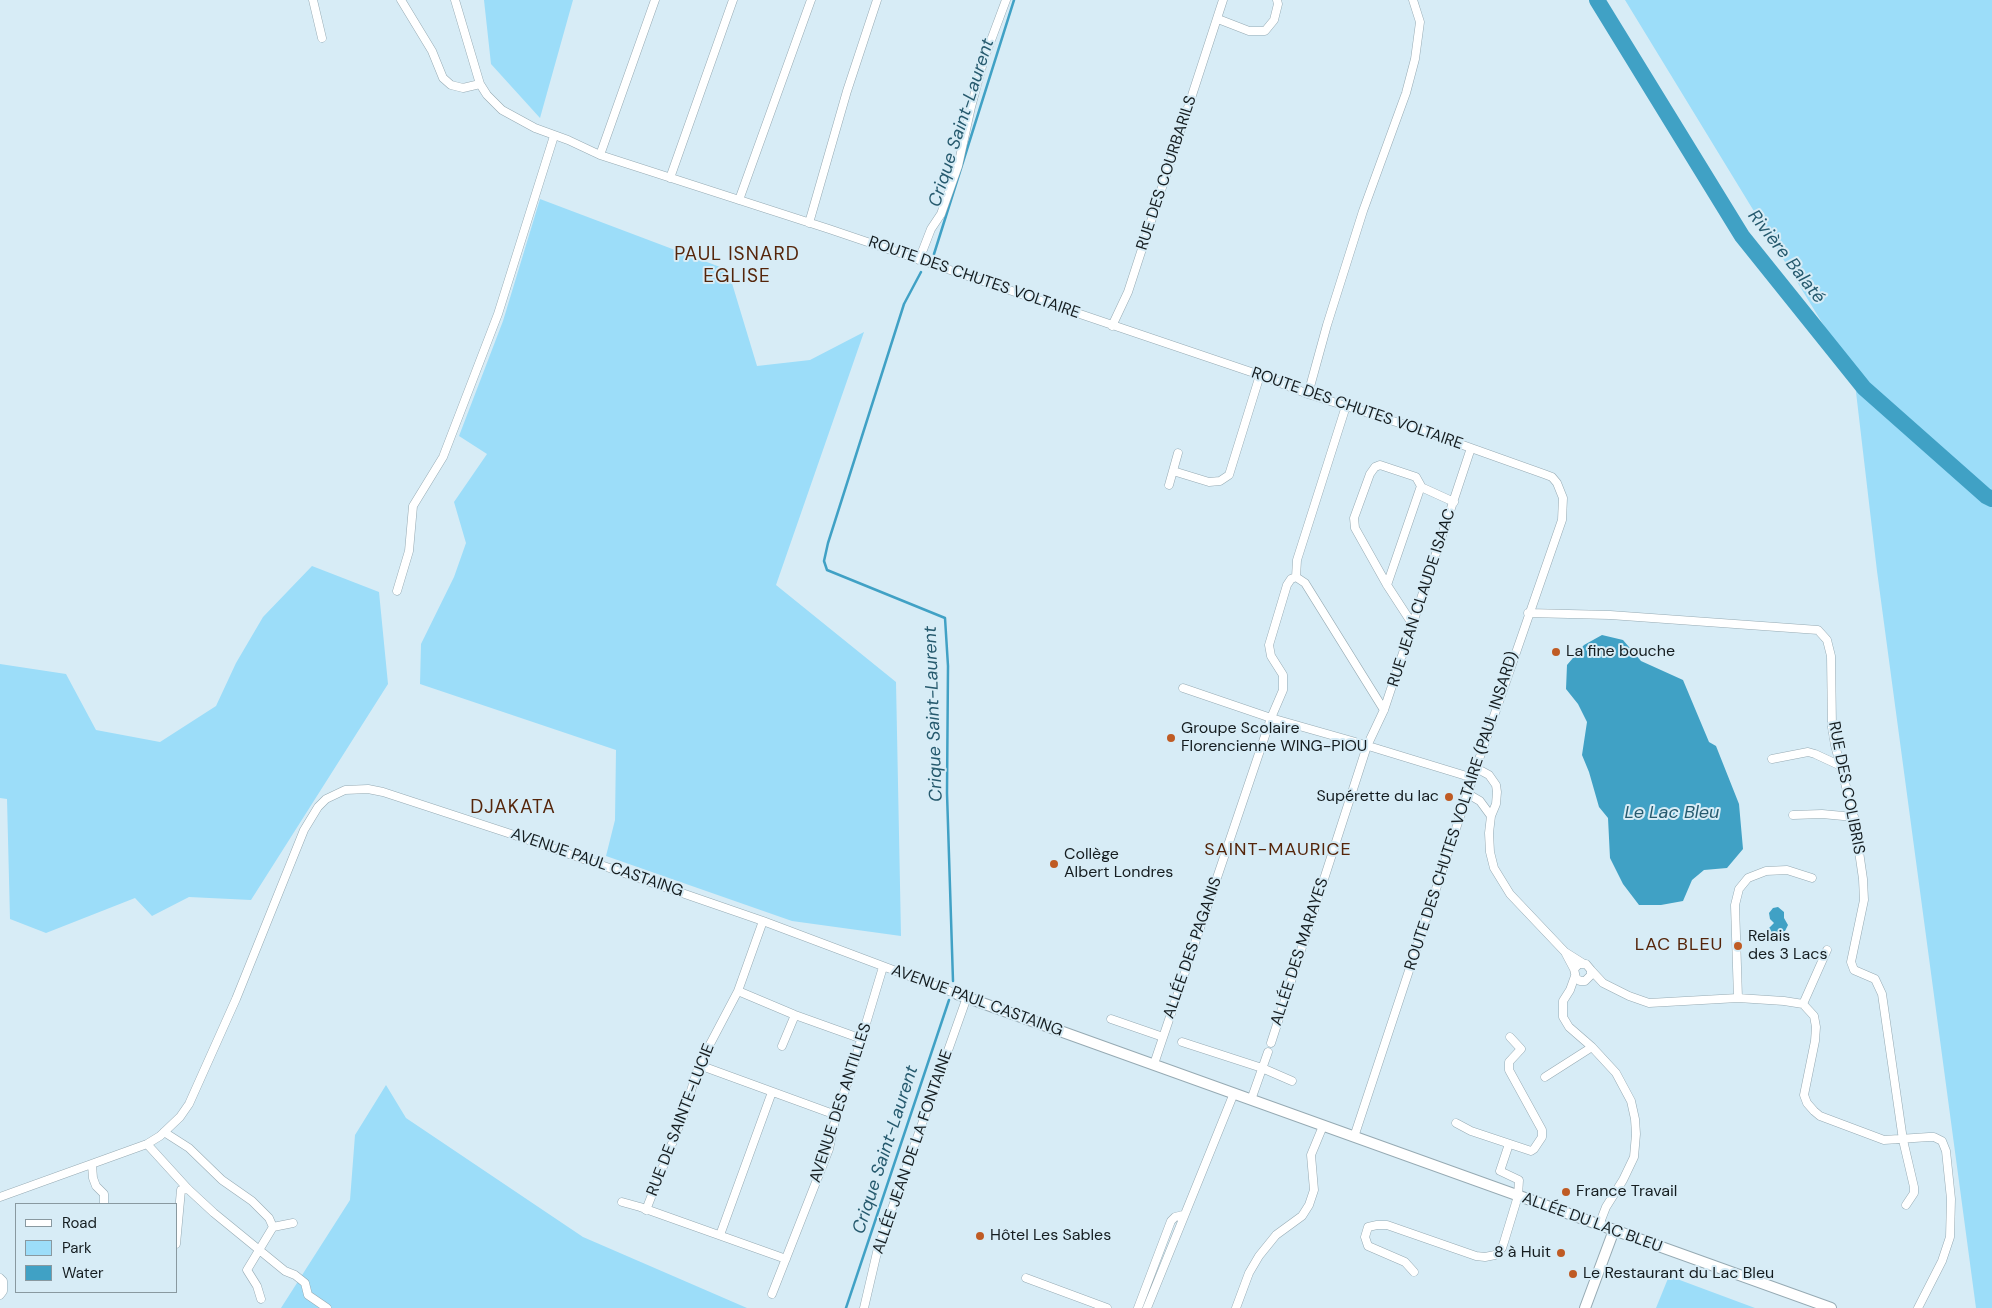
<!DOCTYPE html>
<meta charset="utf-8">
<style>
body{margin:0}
#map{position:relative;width:1992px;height:1308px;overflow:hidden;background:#d7ecf6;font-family:"DM Sans",sans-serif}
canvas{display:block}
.legend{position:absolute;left:15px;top:1203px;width:162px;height:90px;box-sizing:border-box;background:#d7ecf6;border:1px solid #8999a0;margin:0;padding:6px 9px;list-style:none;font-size:15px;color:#151d20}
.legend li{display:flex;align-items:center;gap:10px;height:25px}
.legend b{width:25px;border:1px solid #8999a0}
</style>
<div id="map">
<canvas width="1992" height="1308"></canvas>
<ul class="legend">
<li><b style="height:6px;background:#fff"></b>Road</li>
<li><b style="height:14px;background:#9cddf9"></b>Park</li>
<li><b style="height:14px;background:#40a1c5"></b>Water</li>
</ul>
</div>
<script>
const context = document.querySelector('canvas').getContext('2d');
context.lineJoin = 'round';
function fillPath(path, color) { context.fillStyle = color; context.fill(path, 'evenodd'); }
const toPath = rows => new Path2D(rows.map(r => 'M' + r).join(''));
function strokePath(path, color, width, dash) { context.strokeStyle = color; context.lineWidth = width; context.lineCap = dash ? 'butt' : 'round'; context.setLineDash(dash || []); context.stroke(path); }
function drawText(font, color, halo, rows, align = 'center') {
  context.font = font + ' "DM Sans",sans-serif'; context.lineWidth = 4; context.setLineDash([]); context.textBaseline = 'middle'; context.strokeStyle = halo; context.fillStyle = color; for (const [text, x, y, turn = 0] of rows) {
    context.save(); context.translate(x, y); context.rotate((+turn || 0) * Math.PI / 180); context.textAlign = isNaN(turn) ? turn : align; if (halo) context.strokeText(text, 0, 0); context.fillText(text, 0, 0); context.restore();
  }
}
const green = toPath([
 [484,0,573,0,540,118,491,64],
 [1625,0,1992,0,1992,1308,1976,1308,1877,571,1854,375],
 [540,199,728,270,757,366,810,360,864,332,776,585,896,682,901,936,792,921,606,856,615,820,616,750,420,684,421,644,454,577,466,543,454,502,487,454,459,436,503,321],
 [312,566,379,592,388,684,251,900,189,897,152,916,135,898,46,933,10,919,7,799,0,798,0,664,66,674,96,730,160,742,216,706,236,663,263,617],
 [386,1085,406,1118,583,1237,747,1308,281,1308,350,1200,355,1135],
 [1669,1276,1755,1308,1656,1308]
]);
const water = toPath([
 [1602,635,1623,640,1641,661,1683,680,1709,742,1716,746,1739,804,1743,849,1727,868,1704,870,1692,880,1683,901,1661,905,1639,905,1623,884,1610,858,1608,818,1599,807,1589,772,1582,755,1587,722,1578,704,1566,689,1567,665,1584,645],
 [1778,907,1784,912,1784,918,1788,925,1785,931,1773,934,1769,928,1774,923,1770,919,1769,913,1773,908]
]);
const stream = toPath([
 [934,254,1014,0],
 [921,272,904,304,828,543,824,561,827,570,945,618,948,666,947,793,953,981],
 [846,1308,949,1000]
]);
const river = toPath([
 [1597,0,1742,236,1864,388,1986,496,1992,499]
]);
const minor = toPath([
 [313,0,322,38],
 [401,0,432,51,443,78,451,85,463,88,480,84],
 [455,0,480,84,487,95,502,110,535,128,568,140,600,155,829,229,1260,375,1308,394,1415,428,1544,474,1552,477,1557,483,1563,498,1562,520,1476,768,1354,1137],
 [1218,19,1249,31,1265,31,1274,20,1278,4,1277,0],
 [600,155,655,0],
 [670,178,733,0],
 [739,200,811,0],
 [809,223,847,91,877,0],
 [919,260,931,229,941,214,958,166,971,107,984,59,1006,0],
 [1112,326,1128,292,1223,0],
 [1308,394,1327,325,1363,211,1406,93,1415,59,1420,22,1413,0],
 [1173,471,1209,482,1220,481,1229,475,1260,375],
 [1169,485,1178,453],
 [1421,487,1454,502],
 [1296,577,1297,560,1346,406],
 [1296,577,1305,583,1384,710],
 [1387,585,1421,486,1416,477,1380,465,1375,467,1370,474,1354,518,1355,528,1387,585,1413,625],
 [397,591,409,551,413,506,443,457,498,314,554,136],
 [1528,613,1610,615,1818,630,1827,640,1831,656,1832,727,1835,745,1854,817,1863,879,1864,900,1851,962,1854,970,1875,979,1882,994,1903,1140,1914,1187,1914,1193,1906,1205],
 [1183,688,1271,718,1352,741,1473,778],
 [1772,759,1808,752,1815,754,1841,766],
 [1476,768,1489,775,1496,785,1497,792,1496,804,1491,816,1489,833,1490,852,1494,868,1510,894,1565,952,1584,964],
 [1468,794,1480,801,1491,816],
 [1793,815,1822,814,1854,817],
 [1566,954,1574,969,1576,978,1580,981,1585,981,1591,975,1591,970,1586,964,1579,964,1574,969],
 [1591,970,1603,983,1629,996,1649,1003,1738,998,1784,1001,1803,1004,1814,1016,1816,1027,1815,1041,1804,1095,1807,1103,1814,1111,1820,1116,1884,1140,1929,1137,1934,1137,1942,1141,1946,1151,1951,1199,1950,1237,1942,1261,1918,1308],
 [1575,976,1570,990,1563,1001,1563,1017,1569,1027,1592,1047,1616,1073,1631,1101,1635,1119,1636,1134,1634,1157,1623,1180,1606,1207,1599,1225],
 [738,991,795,1015,862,1039],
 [1738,998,1735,905,1739,889,1748,878,1766,871,1787,870,1812,878],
 [1803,1004,1827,950],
 [1111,1019,1163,1037],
 [1182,1042,1262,1068,1292,1081],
 [1271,1043,1367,746,1384,710,1471,448],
 [782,1046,795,1015],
 [1154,1064,1271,718,1283,690,1283,675,1271,656,1269,645,1287,585,1291,579,1296,577],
 [699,1065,836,1115],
 [1545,1077,1592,1047],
 [1251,1100,1268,1052],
 [1456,1123,1471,1131,1531,1151,1534,1149,1542,1137,1542,1130,1509,1070,1509,1062,1521,1049,1510,1037],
 [164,1132,189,1148,222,1180,252,1201,269,1218,273,1227],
 [147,1144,188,1189,214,1213,285,1271,295,1275,305,1283,308,1295,327,1308],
 [92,1165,93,1178,96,1186,104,1194,104,1204],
 [0,1197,147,1144,160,1136,180,1117,189,1104,236,999,304,830,318,807,326,799,345,790,368,789,383,792,511,834,763,921,957,994],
 [622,1202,640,1207,786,1259],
 [646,1210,684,1113,699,1065,738,991,763,921],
 [720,1235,772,1092],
 [176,1244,181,1190,188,1189],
 [1414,1272,1405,1262,1368,1246,1365,1237,1368,1227,1377,1225,1387,1225,1476,1256,1485,1257,1495,1255,1502,1248,1504,1242,1518,1196,1519,1180,1500,1171,1509,1144],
 [0,1278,3,1281,3,1291,0,1295],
 [1026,1278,1107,1308],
 [772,1294,829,1149,836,1115,852,1070,883,967],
 [261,1299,257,1286,247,1270,273,1227,293,1223],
 [864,1308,878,1248,967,997],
 [1138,1308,1171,1221,1175,1217,1183,1215],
 [1147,1308,1234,1093],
 [1236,1308,1249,1273,1259,1256,1276,1235,1302,1216,1309,1205,1314,1190,1311,1155,1323,1126]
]);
const tertiary = toPath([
 [957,994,1831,1308],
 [1585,1308,1614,1230]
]);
const markers = [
 [1556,652,5,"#bf5b24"],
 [1171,738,5,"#bf5b24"],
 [1449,797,5,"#bf5b24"],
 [1054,864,5,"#bf5b24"],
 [1738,946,5,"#bf5b24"],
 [1566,1192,5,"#bf5b24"],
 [980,1236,5,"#bf5b24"],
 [1561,1253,5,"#bf5b24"],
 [1573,1274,5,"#bf5b24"]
];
const streetNames = [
 ["RUE DES COURBARILS",1167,173,-72],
 ["ROUTE DES CHUTES VOLTAIRE",974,278,19],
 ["ROUTE DES CHUTES VOLTAIRE",1357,409,19],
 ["RUE JEAN CLAUDE ISAAC",1422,598,-72],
 ["RUE DES COLIBRIS",1846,788,79],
 ["ROUTE DES CHUTES VOLTAIRE (PAUL INSARD)",1462,811,-72],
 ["AVENUE PAUL CASTAING",597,863,19],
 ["ALLÉE DES PAGANIS",1193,948,-71],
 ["ALLÉE DES MARAYES",1300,952,-72],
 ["AVENUE PAUL CASTAING",977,1001,20],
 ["AVENUE DES ANTILLES",841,1103,-72],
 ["RUE DE SAINTE-LUCIE",681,1120,-69],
 ["ALLÉE JEAN DE LA FONTAINE",913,1152,-71],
 ["ALLÉE DU LAC BLEU",1592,1223,20]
];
const poiNames = [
 ["La fine bouche",1566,652],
 ["Groupe Scolaire",1181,729],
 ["Florencienne WING-PIOU",1181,747],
 ["Supérette du lac",1439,797,"right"],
 ["Collège",1064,855],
 ["Albert Londres",1064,873],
 ["Relais",1748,937],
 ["des 3 Lacs",1748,955],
 ["France Travail",1576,1192],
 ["Hôtel Les Sables",990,1236],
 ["8 à Huit",1551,1253,"right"],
 ["Le Restaurant du Lac Bleu",1583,1274]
];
const waterNames = [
 ["Crique Saint-Laurent",962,123,-72],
 ["Rivière Balaté",1786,257,52],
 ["Crique Saint-Laurent",934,714,-92],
 ["Le Lac Bleu",1672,813],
 ["Crique Saint-Laurent",886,1150,-72]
];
const neighbourhoodNames = [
 ["SAINT-MAURICE",1278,850],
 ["LAC BLEU",1679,945]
];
const quarterNames = [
 ["PAUL ISNARD",737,255],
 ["EGLISE",737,277],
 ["DJAKATA",513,808]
];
fillPath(green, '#9cddf9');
fillPath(water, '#40a1c5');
strokePath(stream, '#40a1c5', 2.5);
strokePath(river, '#40a1c5', 16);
strokePath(minor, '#96aab3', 9);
strokePath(tertiary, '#96aab3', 12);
strokePath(minor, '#fff', 8);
strokePath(tertiary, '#fff', 10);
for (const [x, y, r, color] of markers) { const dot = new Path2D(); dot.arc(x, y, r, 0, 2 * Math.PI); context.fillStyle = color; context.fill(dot); strokePath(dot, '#d7ecf6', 2); }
drawText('16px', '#151d20', '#d7ecf6', streetNames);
drawText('16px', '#151d20', '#d7ecf6', poiNames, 'left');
drawText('italic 18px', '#265a6e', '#d7ecf6', waterNames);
context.letterSpacing = '1px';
drawText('18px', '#55250a', '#d7ecf6', neighbourhoodNames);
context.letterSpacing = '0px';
context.letterSpacing = '1px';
drawText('19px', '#55250a', '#d7ecf6', quarterNames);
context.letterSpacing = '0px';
</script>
